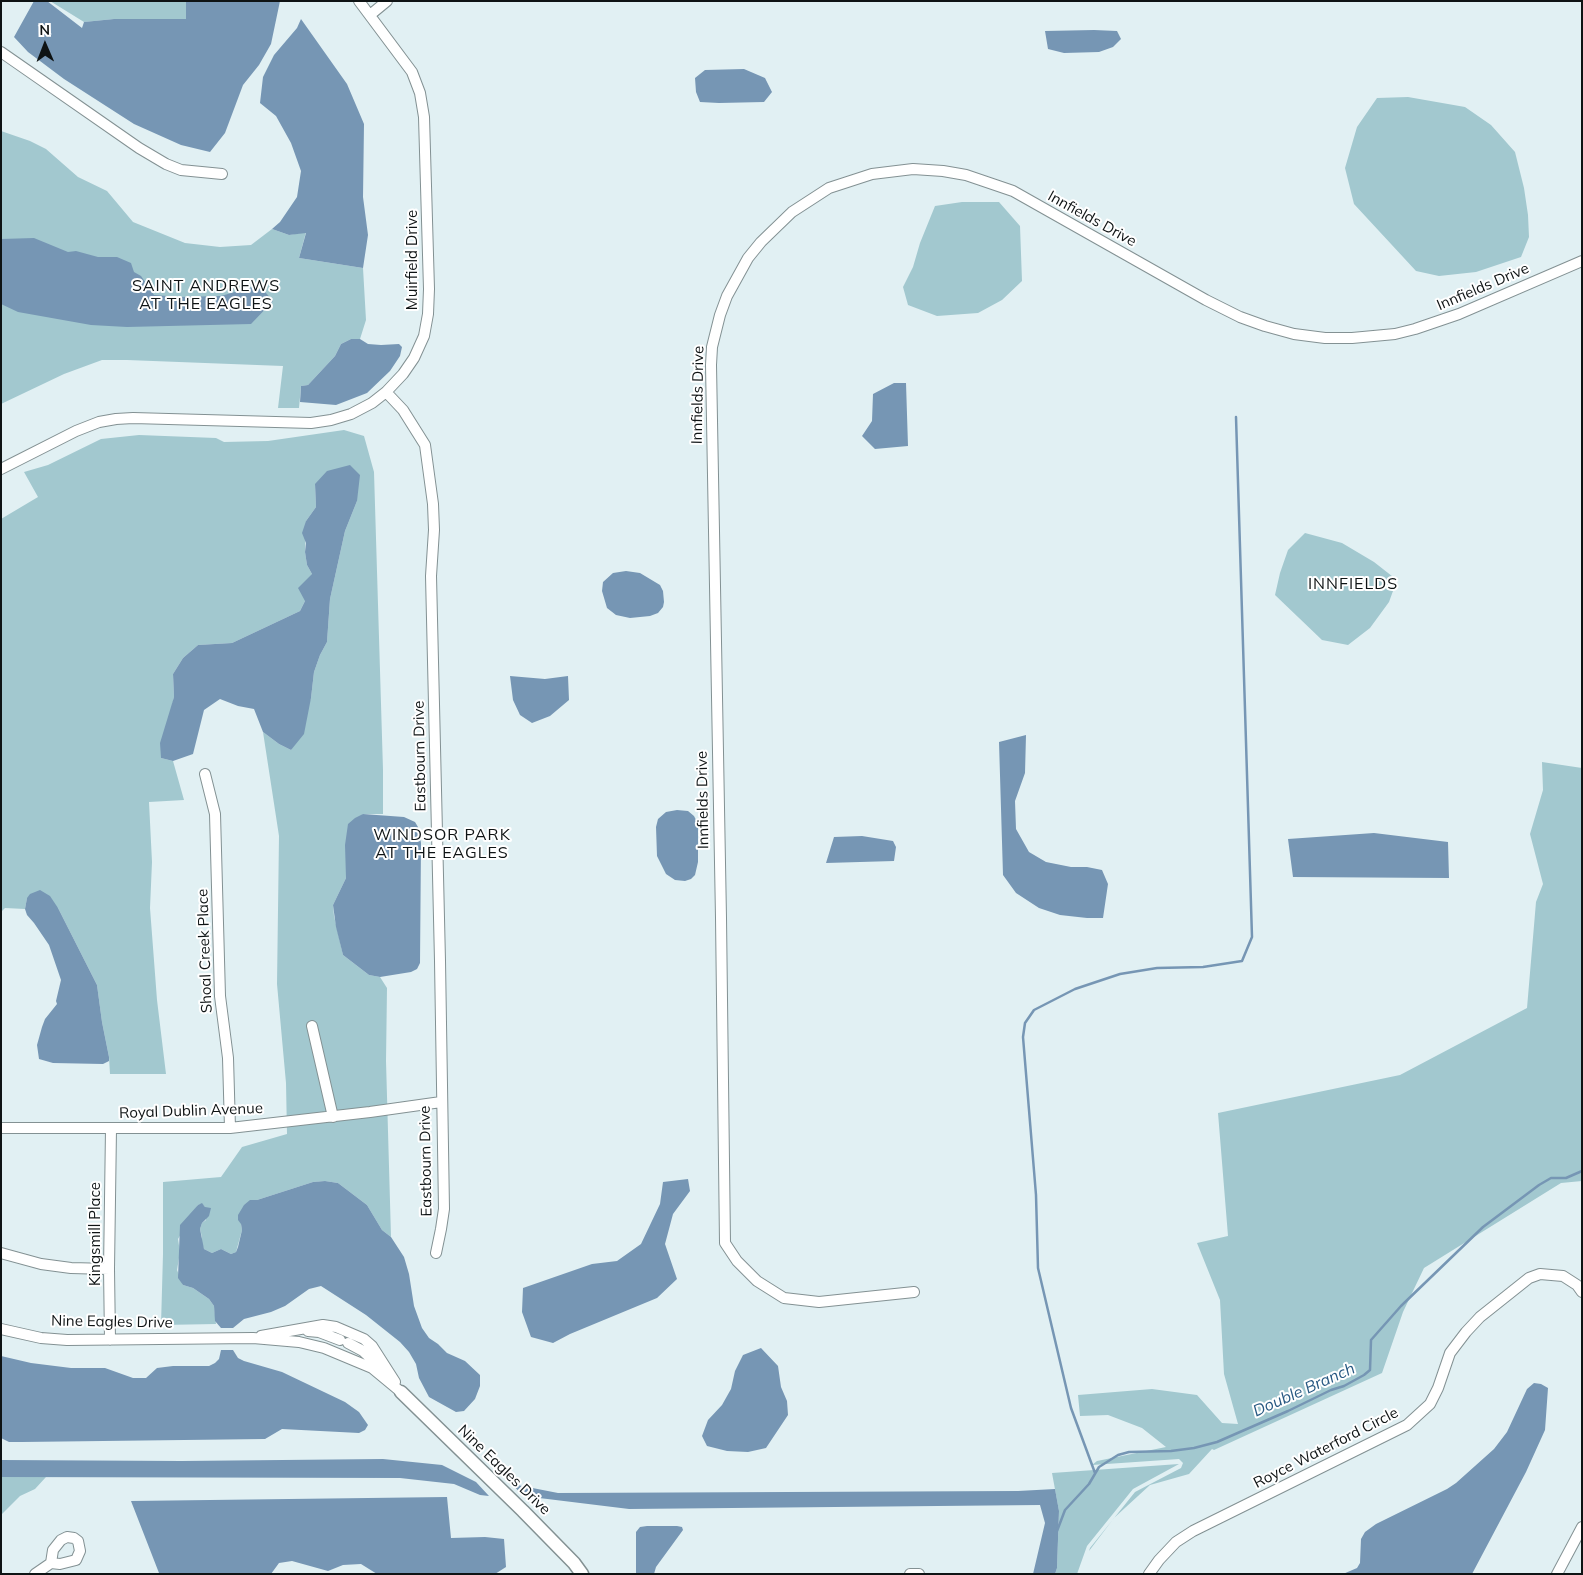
<!DOCTYPE html>
<style>
body{margin:0}
#map{position:relative;width:1583px;height:1575px;overflow:hidden;background:#e1f0f3;font-family:Mulish,sans-serif}
canvas{display:block}
.frame{position:absolute;inset:0;border:2px solid #0e1314;pointer-events:none}
.north{position:absolute;left:20px;top:20px;width:50px;height:50px;-webkit-text-stroke:4px #fff;paint-order:stroke;rotate:359deg;font-size:14px;font-weight:700;line-height:20px;text-align:center;color:#0e1314}
.north::after{content:'';display:block;margin:auto;width:18px;height:22px;background:#0e1314;clip-path:polygon(50% 0,100% 100%,50% 72%,0 100%)}
</style>
<div id="map">
<canvas width="1583" height="1575"></canvas>
<div class="frame"></div>
<div class="north">N</div>
</div>
<script>
const context = document.querySelector('canvas').getContext('2d');
context.lineJoin = 'round';
function fillPath(path, color) { context.fillStyle = color; context.fill(path, 'evenodd'); }
const toPath = rows => new Path2D(rows.map(r => 'M' + r).join(''));
function strokePath(path, color, width, dash) { context.strokeStyle = color; context.lineWidth = width; context.lineCap = dash ? 'butt' : 'round'; context.setLineDash(dash || []); context.stroke(path); }
function drawText(font, color, halo, rows, align = 'center') {
  context.font = font + ' Mulish,sans-serif'; context.lineWidth = 4; context.setLineDash([]); context.textBaseline = 'middle'; context.strokeStyle = halo; context.fillStyle = color; for (const [text, x, y, turn = 0] of rows) {
    context.save(); context.translate(x, y); context.rotate((+turn || 0) * Math.PI / 180); context.textAlign = isNaN(turn) ? turn : align; if (halo) context.strokeText(text, 0, 0); context.fillText(text, 0, 0); context.restore();
  }
}
const green = toPath([
 [50,1,186,1,186,19,114,19,84,22],
 [1408,97,1465,107,1491,125,1515,152,1524,188,1528,215,1529,237,1521,257,1476,272,1439,276,1416,271,1354,204,1345,168,1357,127,1377,98],
 [1,131,30,141,46,149,78,177,107,191,133,222,185,243,220,247,251,245,272,229,289,235,306,232,299,258,363,268,366,320,360,339,351,339,341,344,335,356,308,385,301,386,299,408,278,408,283,366,127,360,102,360,64,374,1,404],
 [962,202,999,202,1020,226,1022,281,1002,300,978,313,937,316,908,305,903,287,913,267,920,243,935,206],
 [344,430,364,436,374,472,383,770,383,814,363,814,346,864,346,878,333,905,334,916,343,955,369,975,380,977,387,988,386,1061,391,1237,382,1230,367,1205,338,1183,325,1181,313,1182,257,1200,241,1224,242,1230,236,1252,231,1254,221,1249,212,1253,204,1249,202,1244,202,1237,200,1229,202,1223,206,1220,205,1207,202,1204,198,1205,178,1239,180,1252,177,1270,183,1285,193,1288,209,1299,214,1306,216,1324,161,1325,163,1254,163,1182,221,1177,242,1147,287,1134,286,1083,277,984,279,836,263,732,279,744,291,750,311,698,314,672,320,655,327,642,330,599,345,531,357,501,315,484,316,507,306,521,305,552,307,565,312,574,305,601,300,611,232,643,198,645,183,658,173,674,174,697,161,758,173,761,184,800,149,802,152,862,150,908,157,1000,166,1074,110,1074,109,1057,102,1022,97,985,58,908,27,898,25,909,5,908,1,912,1,519,38,497,24,472,48,465,101,439,139,435,216,438,224,442,268,441],
 [1305,533,1342,543,1374,562,1397,580,1389,602,1370,628,1348,645,1322,640,1275,595,1280,573,1288,550],
 [1542,762,1582,768,1582,1181,1561,1183,1424,1268,1403,1312,1382,1373,1214,1450,1212,1449,1189,1474,1150,1485,1114,1518,1089,1551,1090,1548,1135,1492,1181,1468,1183,1463,1179,1459,1092,1465,1097,1461,1166,1447,1142,1428,1108,1415,1080,1416,1078,1395,1152,1389,1197,1395,1222,1423,1238,1424,1224,1374,1220,1300,1197,1243,1228,1236,1218,1113,1400,1075,1527,1008,1536,902,1543,884,1530,834,1543,790],
 [1179,1464,1133,1489,1087,1546,1077,1574,1055,1574,1057,1568,1059,1511,1052,1473],
 [1,1477,46,1477,35,1489,20,1496,1,1515]
]);
const water = toPath([
 [34,1,47,1,82,28,84,22,114,19,186,19,186,1,280,1,271,44,259,65,243,85,225,133,210,152,181,145,134,124,64,79,28,52,14,37],
 [301,19,347,84,364,124,363,197,368,235,363,268,299,258,306,233,289,235,272,229,280,222,297,197,301,171,291,143,276,116,260,103,263,77,274,55,297,28],
 [1094,30,1117,31,1121,39,1113,47,1099,52,1064,53,1048,49,1045,31],
 [744,69,765,78,772,92,764,102,719,103,700,102,696,92,695,78,705,70],
 [34,238,68,252,76,251,98,257,117,257,131,263,134,272,141,276,154,295,180,297,221,296,259,285,273,301,251,324,127,327,91,325,18,312,1,304,1,239],
 [351,339,360,339,368,344,381,345,399,344,402,347,400,356,390,371,367,393,336,405,300,402,301,386,308,385,335,356,341,344],
 [894,383,906,383,908,446,875,449,862,436,872,421,873,394],
 [350,465,360,475,357,501,345,531,330,599,327,642,320,655,314,672,311,698,304,734,291,750,279,744,263,732,254,709,238,706,220,699,204,710,193,754,173,761,161,758,160,743,174,697,173,674,183,658,198,645,232,643,300,611,305,601,298,588,312,574,307,565,305,552,306,543,302,533,306,521,316,507,315,484,327,471],
 [626,571,640,573,660,585,663,591,664,602,663,607,658,613,650,616,630,618,616,615,607,608,602,591,603,582,613,573],
 [510,676,545,679,568,676,569,700,550,716,532,723,520,715,513,700],
 [1026,735,1025,773,1015,801,1016,829,1029,852,1046,862,1071,867,1087,867,1102,870,1108,884,1103,918,1087,918,1060,915,1039,908,1016,893,1003,875,999,742],
 [677,810,688,811,694,816,698,824,698,862,695,875,691,879,685,881,675,880,666,874,657,856,656,827,658,819,666,812],
 [363,814,404,817,415,822,418,827,421,843,420,963,417,969,411,972,380,977,369,975,343,955,336,927,333,905,346,878,345,845,348,824,355,818],
 [1374,833,1448,842,1449,878,1293,877,1288,839],
 [862,836,893,841,896,847,894,861,826,863,834,837],
 [40,890,50,896,58,908,97,985,102,1022,109,1057,109,1061,103,1064,53,1063,39,1059,37,1045,42,1027,45,1019,57,1004,56,1001,61,980,49,945,34,923,27,915,25,909,27,898,30,894],
 [688,1179,690,1191,673,1214,665,1244,677,1279,657,1298,570,1334,553,1343,531,1337,522,1312,523,1288,592,1264,617,1261,641,1244,660,1204,663,1182],
 [325,1181,338,1183,367,1205,382,1230,391,1237,404,1257,409,1274,414,1306,422,1328,429,1338,438,1344,447,1353,465,1361,480,1375,480,1386,475,1399,464,1411,456,1412,429,1397,419,1378,416,1364,409,1352,400,1342,366,1315,321,1286,309,1289,285,1306,271,1312,244,1319,233,1328,221,1328,215,1321,214,1306,209,1299,193,1288,183,1285,178,1278,180,1225,198,1205,202,1203,205,1207,211,1208,209,1216,202,1223,200,1229,204,1249,212,1253,221,1249,231,1254,236,1252,238,1247,242,1230,241,1224,238,1220,238,1215,244,1205,250,1200,257,1200,313,1182],
 [761,1348,778,1366,781,1387,787,1401,788,1415,766,1448,748,1452,727,1451,707,1446,702,1436,708,1420,722,1405,731,1389,735,1371,743,1355],
 [221,1350,233,1350,238,1358,244,1361,282,1372,345,1402,359,1412,368,1425,365,1430,359,1433,282,1429,265,1439,22,1442,9,1442,1,1438,1,1356,31,1363,71,1368,105,1368,133,1378,146,1378,157,1368,173,1366,209,1366,215,1363,219,1359],
 [1534,1383,1541,1384,1548,1388,1545,1430,1526,1472,1472,1574,1343,1574,1357,1568,1360,1563,1361,1539,1365,1532,1376,1524,1447,1489,1456,1483,1494,1449,1507,1432,1527,1389],
 [383,1459,442,1465,476,1482,489,1496,480,1495,454,1484,400,1478,1,1477,1,1460,182,1461],
 [512,1484,558,1493,1018,1491,1055,1489,1059,1511,1057,1568,1055,1574,1033,1574,1045,1523,1040,1505,629,1509,523,1496],
 [447,1497,451,1538,485,1537,504,1539,506,1567,495,1574,377,1574,361,1564,343,1565,328,1571,292,1561,279,1563,271,1574,161,1574,159,1573,131,1501],
 [647,1526,677,1526,682,1527,683,1530,656,1567,654,1574,636,1574,636,1532,640,1527]
]);
const stream = toPath([
 [1095,1473,1071,1408,1038,1268,1036,1195,1023,1037,1025,1023,1034,1010,1075,989,1120,974,1157,968,1203,967,1242,961,1252,937,1236,417],
 [1057,1531,1065,1510,1089,1484,1099,1467,1118,1455,1129,1452,1171,1451,1194,1448,1217,1442,1288,1411,1331,1390,1344,1386,1364,1375,1370,1370,1371,1340,1401,1306,1483,1227,1539,1185,1551,1178,1566,1178,1582,1171]
]);
const minor = toPath([
 [370,15,387,1],
 [1,52,139,148,166,164,181,170,222,174],
 [386,392,403,410,425,445,433,504,434,530,431,576,440,961,444,1209,441,1229,436,1253],
 [1,469,76,431,99,422,116,419,133,418,311,423,331,420,351,414,372,403,386,392,403,374,414,358,424,336,428,314,429,289,424,117,420,93,412,72,359,1],
 [205,774,215,814,220,996,228,1058,230,1128],
 [312,1026,333,1117],
 [1,1128,230,1128,370,1112,441,1102],
 [1,1253,41,1264,71,1268,109,1269],
 [914,1292,819,1302,784,1298,757,1281,737,1261,725,1243,721,918,711,365,712,347,720,315,727,296,748,258,761,242,792,212,829,188,872,174,913,169,943,171,966,175,1013,191,1206,300,1240,317,1265,326,1294,334,1325,338,1352,338,1395,334,1415,329,1459,314,1582,261],
 [1,1329,41,1338,67,1340,253,1338,299,1342,324,1348,372,1368,401,1392],
 [308,1331,319,1332,340,1340],
 [261,1336,323,1325,336,1327,364,1339,372,1346,395,1382],
 [110,1340,109,1269,111,1129],
 [348,1343,363,1351,381,1368],
 [35,1574,51,1563,53,1550,61,1540,67,1537,74,1538,78,1541,80,1551,76,1560,60,1564,51,1563],
 [910,1574,919,1574],
 [1149,1574,1159,1560,1176,1542,1193,1531,1407,1425,1430,1404,1438,1388,1450,1353,1466,1332,1480,1317,1529,1278,1540,1274,1563,1276,1577,1285,1582,1292],
 [1557,1574,1582,1527]
]);
const tertiary = toPath([
 [401,1392,523,1511,574,1563,582,1574]
]);
const streetNames = [
 ["Innfields Drive",1092,219,29],
 ["Muirfield Drive",412,260,-90],
 ["Innfields Drive",1483,287,-23],
 ["Innfields Drive",698,395,-89],
 ["Eastbourn Drive",420,756,-91],
 ["Innfields Drive",703,800,-91],
 ["Shoal Creek Place",205,951,-92],
 ["Royal Dublin Avenue",191,1111,-2],
 ["Eastbourn Drive",426,1161,-91],
 ["Kingsmill Place",95,1234,-90],
 ["Nine Eagles Drive",112,1322,1],
 ["Royce Waterford Circle",1326,1448,-27],
 ["Nine Eagles Drive",504,1470,44]
];
const neighbourhoodNames = [
 ["SAINT ANDREWS",206,286],
 ["AT THE EAGLES",206,304],
 ["INNFIELDS",1353,584],
 ["WINDSOR PARK",442,835],
 ["AT THE EAGLES",442,853]
];
const waterNames = [
 ["Double Branch",1304,1390,-24]
];
fillPath(green, '#a2c8cf');
fillPath(water, '#7696b4');
strokePath(stream, '#7696b4', 2.5);
strokePath(minor, '#839193', 12);
strokePath(tertiary, '#839193', 15);
strokePath(minor, '#fff', 10);
strokePath(tertiary, '#fff', 12);
drawText('15px', '#0e1314', '#fff', streetNames);
context.letterSpacing = '1px';
drawText('16px', '#0e1314', '#fff', neighbourhoodNames);
context.letterSpacing = '0px';
drawText('italic 16px', '#275882', '#fff', waterNames);
</script>
